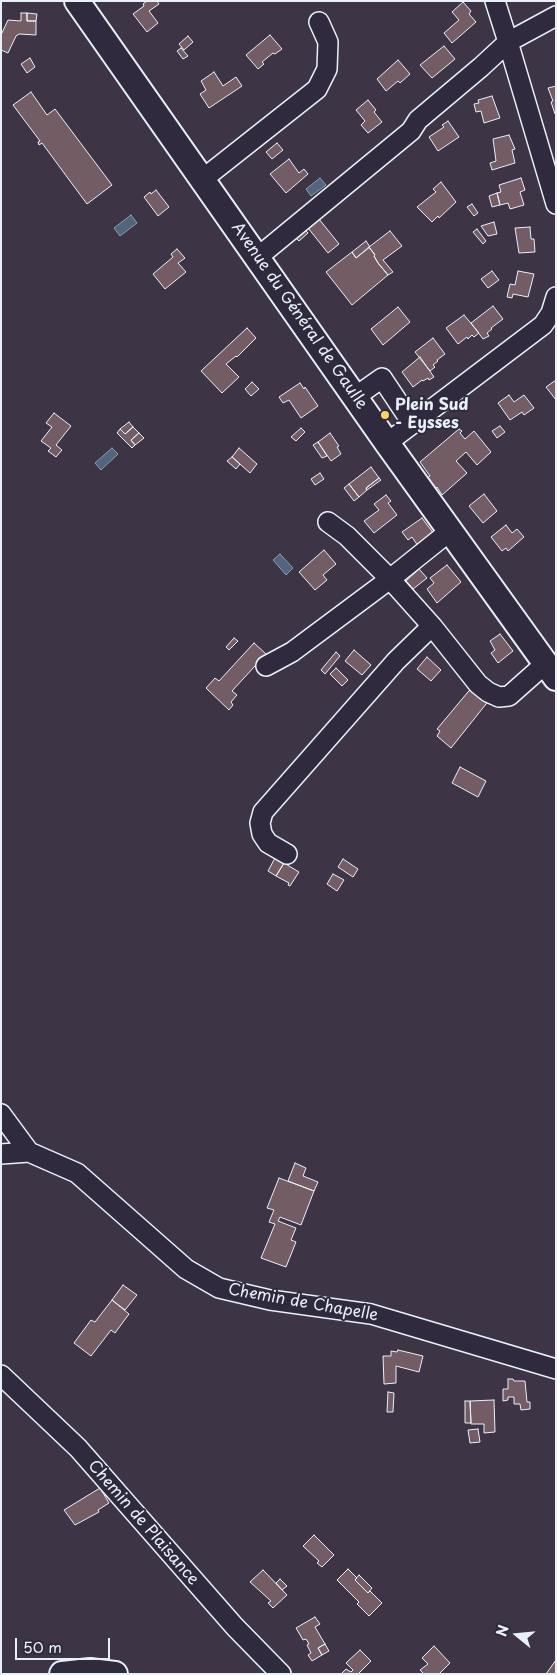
<!DOCTYPE html>
<meta charset="utf-8">
<style>
body{margin:0}
#map{position:relative;width:557px;height:1675px;overflow:hidden;background:#3d3445;font-family:"Playpen Sans",sans-serif}
canvas{display:block}
.frame{position:absolute;inset:0;border:2px solid #e8f1f8;pointer-events:none}
.north{position:absolute;left:492px;top:1610px;width:50px;height:50px;-webkit-text-stroke:4px #2f2a3d;paint-order:stroke;rotate:287deg;font-size:14px;font-weight:700;line-height:20px;text-align:center;color:#e8f1f8}
.north::after{content:'';display:block;margin:auto;width:18px;height:22px;background:#e8f1f8;clip-path:polygon(50% 0,100% 100%,50% 72%,0 100%)}
.scale{position:absolute;left:15px;top:1638px;width:95px;height:22px;box-sizing:border-box;border:2px solid #e8f1f8;border-top:0;padding-left:6px;font-size:15px;line-height:18px;white-space:nowrap;color:#e8f1f8;-webkit-text-stroke:4px #2f2a3d;paint-order:stroke}
</style>
<div id="map">
<canvas width="557" height="1675"></canvas>
<div class="frame"></div>
<div class="north">N</div>
<div class="scale">50 m</div>
</div>
<script>
const context = document.querySelector('canvas').getContext('2d');
context.lineJoin = 'round';
function fillPath(path, color) { context.fillStyle = color; context.fill(path, 'evenodd'); }
const toPath = rows => new Path2D(rows.map(r => 'M' + r).join(''));
function strokePath(path, color, width, dash) { context.strokeStyle = color; context.lineWidth = width; context.lineCap = dash ? 'butt' : 'round'; context.setLineDash(dash || []); context.stroke(path); }
function drawText(font, color, halo, rows, align = 'center') {
  context.font = font + ' "Playpen Sans",sans-serif'; context.lineWidth = 4; context.setLineDash([]); context.textBaseline = 'middle'; context.strokeStyle = halo; context.fillStyle = color; for (const [text, x, y, turn = 0] of rows) {
    context.save(); context.translate(x, y); context.rotate((+turn || 0) * Math.PI / 180); context.textAlign = isNaN(turn) ? turn : align; if (halo) context.strokeText(text, 0, 0); context.fillText(text, 0, 0); context.restore();
  }
}
const water = toPath([
 [320,178,326,185,311,196,306,189,320,178],
 [131,215,137,223,120,236,114,228,131,215],
 [112,448,118,454,101,470,95,463,112,448],
 [280,554,293,568,286,575,273,560,280,554]
]);
const building = toPath([
 [147,1,157,1,159,4,149,11,158,23,147,32,133,14,144,6,143,4,147,1],
 [463,2,471,11,469,14,476,22,452,43,444,33,459,20,452,12,463,2],
 [21,13,27,13,27,21,36,21,36,35,19,34,16,36,8,53,1,50,1,35,8,20,21,21,21,13],
 [27,13,37,14,36,21,27,21,27,13],
 [270,35,282,49,275,54,273,53,262,62,264,64,258,69,246,55,270,35],
 [188,36,193,42,184,50,179,44,188,36],
 [444,46,455,59,432,78,420,65,444,46],
 [181,48,188,56,183,59,177,51,181,48],
 [30,58,35,67,27,73,21,64,30,58],
 [398,60,410,74,400,83,398,81,386,91,377,79,398,60],
 [214,72,223,86,236,77,242,86,209,108,200,94,206,90,201,81,214,72],
 [556,86,556,114,555,114,551,102,553,101,548,88,556,86],
 [31,92,47,115,55,109,112,185,87,204,42,143,39,145,38,142,40,141,13,105,31,92],
 [492,96,500,118,484,123,481,111,476,112,474,104,479,103,478,100,492,96],
 [368,100,376,110,374,112,382,122,368,133,361,125,365,121,356,110,368,100],
 [448,121,459,137,438,151,429,137,444,127,442,125,448,121],
 [509,135,515,149,512,150,515,163,492,170,490,163,496,161,493,139,509,135],
 [277,143,283,150,272,159,266,152,277,143],
 [289,159,299,173,304,169,308,174,286,193,270,174,289,159],
 [521,178,525,190,520,192,524,205,510,209,508,203,500,205,497,193,501,192,499,185,521,178],
 [441,182,456,202,439,218,438,216,432,222,417,207,436,192,433,189,441,182],
 [156,190,169,207,158,216,144,197,150,192,151,194,156,190],
 [497,193,500,205,492,207,489,196,497,193],
 [472,204,478,213,474,216,467,207,472,204],
 [319,219,339,244,328,253,308,228,319,219],
 [494,222,497,234,488,236,481,226,494,222],
 [530,227,531,239,534,239,535,252,519,253,515,228,530,227],
 [477,229,486,241,483,244,473,232,477,229],
 [305,230,308,233,299,241,296,238,305,230],
 [390,231,402,246,383,260,393,272,388,275,378,263,374,256,375,255,369,247,390,231],
 [366,241,370,247,356,258,352,252,366,241],
 [369,247,375,255,374,256,378,263,388,275,352,305,326,272,352,252,356,258,369,247],
 [177,249,185,258,178,263,186,272,165,289,153,274,173,257,171,254,177,249],
 [492,271,499,280,488,288,481,279,492,271],
 [518,271,534,274,528,297,513,294,512,298,507,297,510,284,515,285,518,271],
 [493,306,503,319,491,328,492,329,487,333,489,336,483,339,471,323,493,306],
 [398,307,410,322,383,345,371,329,398,307],
 [464,315,479,333,474,337,472,335,468,339,467,337,458,344,446,328,464,315],
 [247,328,256,338,237,357,236,356,226,364,239,377,222,393,201,371,247,328],
 [433,338,445,354,437,360,438,361,433,365,435,367,430,371,415,352,433,338],
 [420,357,434,377,429,380,428,378,423,381,422,380,413,387,402,372,420,357],
 [556,380,556,400,546,387,556,380],
 [252,382,259,389,251,396,245,389,252,382],
 [300,383,304,389,305,387,318,406,301,418,289,400,283,403,279,397,300,383],
 [509,395,514,402,524,395,534,408,524,415,522,412,510,420,498,403,509,395],
 [54,413,71,426,56,445,62,450,56,457,48,451,51,448,41,441,52,427,46,423,54,413],
 [129,422,133,427,125,434,120,429,129,422],
 [500,426,505,432,497,438,492,431,500,426],
 [133,427,139,433,131,440,135,445,132,448,117,433,120,429,125,434,133,427],
 [301,428,305,432,296,441,291,437,301,428],
 [459,429,462,431,460,433,465,439,474,431,491,452,477,465,466,452,456,461,467,473,442,495,437,487,434,490,426,479,430,476,420,462,459,429],
 [139,433,144,438,135,445,131,440,139,433],
 [330,433,339,446,337,447,341,454,331,461,318,442,330,433],
 [318,442,327,456,322,458,313,445,318,442],
 [239,448,257,464,250,473,232,457,239,448],
 [232,457,240,464,236,469,227,461,232,457],
 [371,467,379,478,366,488,367,490,359,497,349,484,371,467],
 [320,473,324,479,315,485,311,479,320,473],
 [379,478,381,480,367,490,366,488,379,478],
 [349,484,359,497,354,501,344,488,349,484],
 [484,494,497,511,483,523,469,506,484,494],
 [386,495,391,501,388,503,397,515,374,533,364,521,379,510,374,504,386,495],
 [422,518,434,534,418,546,412,537,408,540,402,532,422,518],
 [506,525,512,533,517,529,524,537,508,551,506,548,502,551,491,537,506,525],
 [324,550,336,564,323,575,327,580,315,590,299,572,324,550],
 [447,565,461,582,437,603,427,589,434,583,430,578,447,565],
 [419,569,427,578,413,589,406,581,419,569],
 [500,634,513,651,498,663,491,653,495,650,490,641,500,634],
 [234,638,238,641,229,650,226,647,234,638],
 [254,643,266,654,232,691,237,695,231,702,233,705,229,710,206,688,215,678,219,681,254,643],
 [354,650,371,665,362,675,345,661,354,650],
 [336,652,340,656,325,674,321,670,336,652],
 [427,657,441,670,431,681,417,669,427,657],
 [336,668,348,680,342,686,330,674,336,668],
 [473,686,490,699,451,748,437,736,440,731,437,729,473,686],
 [460,767,486,781,478,797,452,783,460,767],
 [275,858,284,863,276,876,268,871,275,858],
 [343,859,358,869,353,877,338,867,343,859],
 [284,863,299,872,290,886,288,885,289,883,276,876,284,863],
 [333,874,344,880,337,891,327,884,333,874],
 [295,1163,306,1168,303,1176,318,1182,314,1191,288,1181,295,1163],
 [279,1178,314,1191,301,1225,280,1217,278,1221,296,1228,291,1240,296,1242,286,1267,261,1258,275,1224,269,1222,274,1210,267,1208,279,1178],
 [123,1285,137,1295,125,1310,112,1300,123,1285],
 [112,1300,129,1314,115,1333,111,1330,91,1356,74,1343,91,1320,95,1322,112,1300],
 [398,1350,423,1356,419,1372,396,1366,396,1383,384,1384,383,1356,391,1356,391,1351,397,1352,398,1350],
 [508,1379,513,1379,514,1381,525,1381,527,1402,530,1402,530,1409,521,1410,520,1404,514,1404,514,1397,508,1397,508,1400,503,1401,503,1389,508,1389,508,1379],
 [388,1392,394,1393,393,1412,387,1412,388,1392],
 [494,1400,495,1432,484,1433,484,1424,471,1424,470,1401,494,1400],
 [465,1401,470,1401,471,1423,465,1423,465,1401],
 [478,1429,480,1442,470,1443,468,1430,478,1429],
 [100,1488,109,1503,98,1510,99,1512,75,1525,64,1510,100,1488],
 [314,1535,334,1555,322,1567,317,1563,319,1561,303,1546,314,1535],
 [348,1569,357,1578,355,1580,368,1593,370,1591,382,1603,369,1616,357,1604,359,1602,337,1580,348,1569],
 [263,1570,287,1595,273,1608,268,1603,271,1601,250,1582,263,1570],
 [359,1575,372,1588,368,1593,355,1580,359,1575],
 [280,1579,287,1586,282,1590,276,1583,280,1579],
 [315,1617,320,1624,315,1627,325,1644,318,1648,322,1655,312,1661,308,1655,311,1653,307,1645,309,1644,306,1639,303,1640,296,1628,315,1617],
 [325,1644,329,1651,322,1655,318,1648,325,1644],
 [434,1646,450,1663,439,1674,424,1674,420,1670,428,1664,422,1658,434,1646],
 [360,1650,371,1661,358,1674,341,1674,346,1669,351,1672,353,1670,346,1663,360,1650],
 [556,1660,556,1674,546,1674,556,1660]
]);
const minor = toPath([
 [556,16,508,42,556,204],
 [203,179,317,89,327,69,328,42,319,22],
 [258,257,411,131,418,120,481,67,508,42,495,1],
 [355,397,382,378,412,423],
 [387,443,543,325,551,313,556,297],
 [328,522,347,536,390,579,432,626,478,684,488,692,499,697,509,696,545,664],
 [266,666,292,652,390,579,450,531],
 [287,854,268,843,262,834,260,823,263,812,396,661,432,626],
 [1,1114,29,1152],
 [1,1154,29,1152,77,1173,186,1269,219,1288,270,1300,371,1314,556,1369],
 [1,1375,78,1448,235,1627,281,1674]
]);
const major = toPath([
 [77,1,387,443,556,678],
 [62,1674,90,1671,115,1674]
]);
const markers = [
 [385,415,5,"#ffd166"]
];
const streetNames = [
 ["Avenue du Général de Gaulle",299,316,55],
 ["Chemin de Chapelle",303,1303,10],
 ["Chemin de Plaisance",143,1523,49]
];
const poiNames = [
 ["Plein Sud",395,406],
 ["- Eysses",395,424]
];
fillPath(water, '#51657c');
strokePath(water, '#8d9dae', 1);
fillPath(building, '#745c65');
strokePath(building, '#e8f1f8', 1);
strokePath(minor, '#e8f1f8', 22);
strokePath(major, '#e8f1f8', 28);
strokePath(minor, '#2f2a3d', 19);
strokePath(major, '#2f2a3d', 24);
for (const [x, y, r, color] of markers) { const dot = new Path2D(); dot.arc(x, y, r, 0, 2 * Math.PI); context.fillStyle = color; context.fill(dot); strokePath(dot, '#2f2a3d', 2); }
drawText('16px', '#e8f1f8', '#2f2a3d', streetNames);
drawText('bold 16px', '#e8f1f8', '#2f2a3d', poiNames, 'left');
</script>
